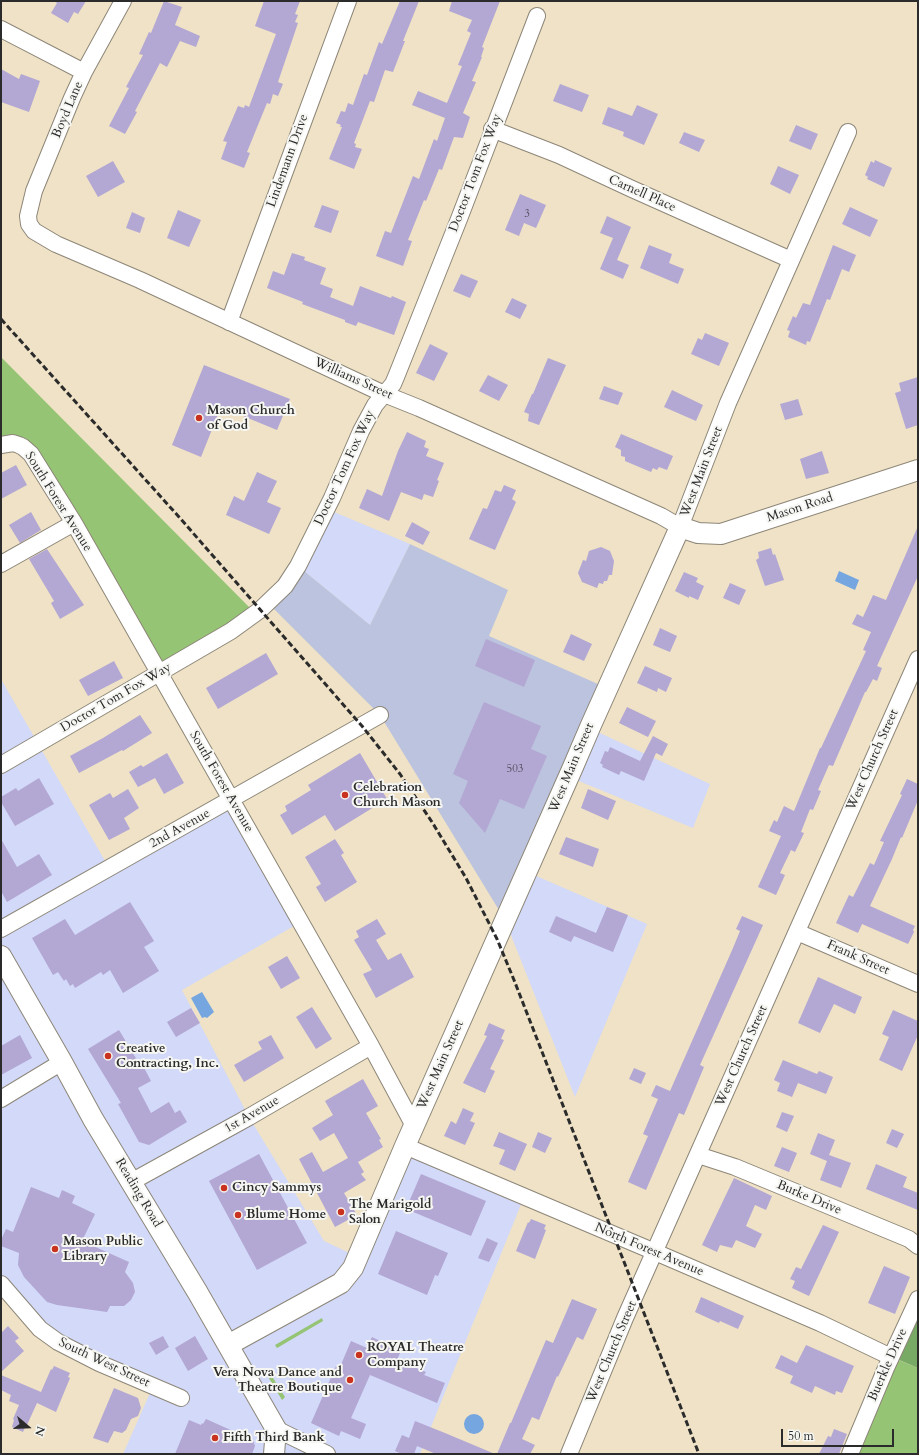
<!DOCTYPE html>
<style>
body{margin:0}
#map{position:relative;width:919px;height:1455px;overflow:hidden;background:#efe2c6;font-family:Cardo,serif}
canvas{display:block}
.frame{position:absolute;inset:0;border:2px solid #2b2b2b;pointer-events:none}
.north{position:absolute;left:8px;top:1407px;width:40px;height:40px;-webkit-text-stroke:3px #f6f6f2;paint-order:stroke;rotate:109deg;font-size:11px;font-weight:700;line-height:16px;text-align:center;color:#2b2b2b}
.north::after{content:'';display:block;margin:auto;width:14px;height:18px;background:#2b2b2b;clip-path:polygon(50% 0,100% 100%,50% 72%,0 100%)}
.scale{position:absolute;left:781px;top:1429px;width:113px;height:18px;box-sizing:border-box;border:2px solid #2b2b2b;border-top:0;padding-left:5px;font-size:12px;line-height:14px;white-space:nowrap;color:#2b2b2b;-webkit-text-stroke:3px #f6f6f2;paint-order:stroke}
</style>
<div id="map">
<canvas width="919" height="1455"></canvas>
<div class="frame"></div>
<div class="north">N</div>
<div class="scale">50 m</div>
</div>
<script>
const context = document.querySelector('canvas').getContext('2d');
context.lineJoin = 'round';
function fillPath(path, color) { context.fillStyle = color; context.fill(path, 'evenodd'); }
const toPath = rows => new Path2D(rows.map(r => 'M' + r).join(''));
function strokePath(path, color, width, dash) { context.strokeStyle = color; context.lineWidth = width; context.lineCap = dash ? 'butt' : 'round'; context.setLineDash(dash || []); context.stroke(path); }
function drawText(font, color, halo, rows, align = 'center') {
  context.font = font + ' Cardo,serif'; context.lineWidth = 4; context.setLineDash([]); context.textBaseline = 'middle'; context.strokeStyle = halo; context.fillStyle = color; for (const [text, x, y, turn = 0] of rows) {
    context.save(); context.translate(x, y); context.rotate((+turn || 0) * Math.PI / 180); context.textAlign = isNaN(turn) ? turn : align; if (halo) context.strokeText(text, 0, 0); context.fillText(text, 0, 0); context.restore();
  }
}
const built = toPath([
 [327,509,410,544,370,625,298,566],
 [1,679,109,868,231,800,301,922,182,990,249,1117,324,1241,358,1257,405,1146,524,1197,420,1454,123,1454,153,1386,69,1349,1,1284],
 [589,728,710,784,693,828,569,777],
 [527,872,647,924,575,1097,505,920]
]);
const industrial = toPath([
 [410,544,508,590,489,636,607,688,505,920,380,715,268,603,298,566,370,625]
]);
const green = toPath([
 [1,357,249,607,249,619,159,673,31,454,1,445],
 [322,1318,323,1321,277,1348,275,1345],
 [891,1357,918,1368,918,1454,850,1454],
 [270,1373,285,1397,282,1400,267,1375]
]);
const forest = toPath([
 [918,1295,918,1368,892,1357]
]);
const water = toPath([
 [839,571,859,580,855,590,835,581],
 [202,992,214,1012,207,1018,205,1017,202,1018,191,998],
 '464 1424a10 10 0 1 1 20 0a10 10 0 1 1-20 0Z'
]);
const building = toPath([
 [54,1,86,1,78,14,74,12,68,23,51,13,57,3],
 [164,1,182,7,175,25,200,36,196,47,180,41,167,67,160,63,135,111,137,112,125,134,109,126,129,88,126,87,143,55,139,54,149,32,151,33],
 [264,1,300,1,295,14,298,15,295,22,298,23,278,82,283,84,278,96,273,94,270,104,267,103,247,152,250,153,244,168,221,159,227,142,223,141,238,106,244,108,245,105,249,107,276,34,255,26],
 [400,1,419,1,403,41,405,41,393,72,385,70,374,102,370,101,354,143,356,144,355,147,362,149,354,169,329,159,342,127,340,127,341,125,336,123,341,111,345,112,348,103,353,105,364,74,367,75,379,42,382,44],
 [452,1,500,1,482,47,484,48,481,57,482,57,472,81,476,82,463,113,470,117,463,138,454,137,442,170,439,169,426,201,424,200,408,240,412,241,403,266,376,256,385,231,391,233,413,176,419,179,434,139,437,141,445,118,412,105,418,91,447,103,462,66,458,65,471,33,467,31,472,20,449,11],
 [1,69,19,79,21,74,40,81,29,112,1,102],
 [560,84,589,95,582,112,553,101],
 [637,105,658,114,644,145,623,136,624,132,602,124,608,107,632,116],
 [796,125,818,134,811,150,789,141],
 [684,132,705,140,699,152,679,143],
 [875,160,892,168,884,187,867,179,868,177,865,175,871,161,874,163],
 [113,161,125,182,98,197,86,176],
 [778,166,799,175,790,194,770,184],
 [520,194,546,205,536,228,524,223,519,236,505,230],
 [322,205,339,211,331,233,314,227],
 [850,207,878,220,870,237,842,224],
 [178,210,201,220,189,247,167,238],
 [132,212,145,218,140,233,126,228],
 [607,216,631,227,617,260,629,265,623,279,600,269,613,238,600,233],
 [649,245,672,254,669,263,684,269,678,284,640,268],
 [833,245,856,255,849,272,842,269,830,300,827,299,810,342,807,341,806,345,788,337,790,331,787,330,793,316,796,318,803,303,810,305],
 [292,253,305,257,304,260,326,268,320,284,333,289,330,297,353,306,360,286,391,298,392,296,406,302,394,335,358,322,356,326,345,322,345,320,302,304,303,302,267,288,273,271,284,275],
 [461,274,478,281,470,298,453,291],
 [512,298,527,305,520,319,505,312],
 [705,333,729,343,719,366,691,354,698,338,702,340],
 [430,344,448,353,434,381,416,373],
 [548,358,566,365,539,425,528,421,529,414,524,412,532,394,533,394],
 [204,365,290,399,277,430,221,407,201,457,172,445],
 [488,375,508,385,499,401,479,391],
 [918,377,918,425,906,429,895,393,901,391,899,383],
 [604,386,623,393,618,405,599,399],
 [672,390,703,405,696,421,664,407],
 [798,399,803,415,785,420,780,404],
 [407,432,426,441,424,447,429,449,426,456,444,463,437,480,439,481,433,497,424,494,422,500,401,492,389,521,359,508,367,489,382,496,398,451],
 [621,434,673,456,667,470,659,467,657,470,653,468,651,472,625,461,625,457,621,456,621,450,615,447],
 [822,451,829,473,806,479,800,459],
 [16,465,27,485,1,499,1,473],
 [257,472,277,481,267,502,281,508,269,534,226,515,234,496,244,501],
 [504,485,516,490,512,499,516,502,495,550,469,539,483,508,487,509,495,490,501,492],
 [31,512,41,530,20,543,9,525],
 [412,522,430,532,423,545,405,536],
 [918,526,918,576,877,666,882,668,877,681,873,679,866,692,865,692,833,766,829,765,818,790,821,791,813,810,810,809,801,832,804,833,795,852,791,850,780,873,785,875,776,895,758,887,781,836,769,831,774,820,777,822,784,806,794,811,820,748,821,748,866,651,863,650,871,632,852,624,857,614,863,617,873,595,886,600],
 [601,547,610,551,614,561,612,575,609,575,607,581,604,581,603,584,599,583,597,588,582,582,578,573,583,560,586,561,589,551],
 [771,548,773,555,775,554,784,580,765,586,756,560,759,558,758,552],
 [47,549,84,605,60,619,51,603,54,601,29,559],
 [684,572,698,578,696,582,704,586,698,600,689,596,689,598,675,591],
 [730,583,746,590,739,605,723,598],
 [660,628,677,636,670,652,653,645],
 [571,634,592,644,584,661,563,652],
 [486,639,535,660,524,687,475,666],
 [266,653,278,674,218,709,206,688],
 [114,661,123,678,88,696,79,680],
 [645,666,672,678,666,692,658,688,657,692,637,683],
 [484,702,541,726,531,749,547,756,524,809,500,799,485,833,459,803,468,781,453,774],
 [627,707,656,721,648,737,619,723],
 [140,715,152,733,123,751,122,750,79,773,70,756,103,738],
 [653,736,668,744,662,756,656,753,644,781,621,771,619,775,602,767,603,765,600,763,605,751,608,752,610,747,640,761],
 [167,753,184,783,164,794,155,778,138,787,129,772,141,765,143,767],
 [360,753,387,799,335,831,325,815,292,835,280,815,287,811,285,806,311,790,308,785],
 [39,778,54,804,15,826,1,802,1,797,16,788,18,791],
 [907,779,918,784,918,800,902,838,901,837,892,859,870,906,915,926,913,930,914,932,908,944,862,924,858,933,836,923,849,895,853,897,870,863,874,865,884,842,880,841,902,795,900,794],
 [128,789,139,808,124,818,130,829,109,840,89,805,110,793,113,798],
 [588,789,616,801,608,820,581,808],
 [566,837,599,849,593,867,559,854],
 [1,839,17,867,39,854,52,875,7,902,1,891],
 [335,839,344,853,341,855,357,882,325,902,316,887,321,884,305,857],
 [130,902,154,941,144,947,159,971,123,993,110,970,103,975,101,972,75,988,73,984,70,986,66,979,64,981,58,972,53,975,32,938,65,919,75,935],
 [607,907,628,915,613,952,574,936,571,942,549,932,556,916,596,933],
 [742,916,763,925,700,1065,704,1067,684,1115,679,1113,646,1190,628,1182,648,1136,643,1134,658,1099,651,1096,656,1085,670,1091,733,948,740,931,736,929],
 [377,919,386,934,376,940,388,960,401,953,414,977,376,998,363,974,372,970,354,940,359,937,356,931],
 [287,956,300,978,281,989,268,967],
 [818,977,862,997,855,1014,834,1004,820,1033,798,1023],
 [312,1007,332,1039,316,1049,296,1017],
 [191,1008,200,1023,176,1037,167,1022],
 [893,1010,918,1021,918,1035,902,1071,879,1060,889,1037,882,1034],
 [489,1023,505,1030,501,1039,504,1040,490,1069,495,1071,485,1093,463,1083,487,1036,484,1035],
 [119,1030,140,1065,142,1064,151,1081,138,1088,151,1113,169,1102,175,1113,180,1110,187,1122,149,1145,139,1142,118,1104,121,1103,88,1049],
 [20,1035,32,1058,1,1075,1,1046],
 [271,1035,284,1058,244,1082,234,1065,262,1049,258,1042],
 [783,1060,817,1074,819,1071,833,1077,826,1094,798,1083,792,1097,777,1091,780,1083,774,1080],
 [634,1068,646,1073,641,1084,629,1079],
 [363,1079,378,1106,366,1113,381,1139,379,1140,383,1147,358,1162,364,1172,361,1174,366,1180,344,1193,357,1215,335,1227,299,1159,312,1152,323,1172,348,1158,334,1133,320,1141,312,1128,333,1115,325,1101],
 [463,1108,474,1113,470,1121,475,1123,465,1145,444,1136,451,1121,456,1124],
 [782,1112,794,1116,787,1132,776,1127],
 [892,1129,904,1134,897,1148,886,1143],
 [499,1132,527,1144,515,1171,499,1164,505,1150,493,1146],
 [538,1132,552,1138,545,1153,532,1147],
 [818,1133,835,1140,829,1155,851,1163,841,1188,820,1180,827,1161,810,1154],
 [782,1147,797,1153,789,1172,774,1166],
 [259,1154,307,1243,257,1270,209,1181],
 [876,1164,907,1177,903,1187,918,1193,918,1210,866,1189],
 [421,1174,486,1201,471,1236,406,1209],
 [734,1178,772,1196,766,1210,755,1205,746,1226,762,1234,755,1248,736,1240,732,1248,720,1245,717,1252,702,1245],
 [31,1187,59,1198,62,1190,75,1196,72,1203,95,1214,82,1241,129,1262,125,1272,133,1283,135,1292,131,1300,124,1306,110,1306,107,1312,57,1305,47,1302,24,1277,18,1265,19,1253,1,1246,1,1240,6,1229,13,1232],
 [531,1219,546,1225,544,1229,546,1230,535,1259,516,1251,528,1222,529,1223],
 [823,1225,839,1232,809,1296,792,1288,795,1281,790,1279,796,1267,801,1269],
 [396,1231,448,1253,438,1276,435,1275,427,1295,378,1274],
 [487,1238,498,1243,489,1262,478,1258],
 [884,1266,910,1277,895,1314,868,1303],
 [701,1297,744,1316,738,1329,720,1321,719,1323,695,1312],
 [572,1299,597,1309,583,1340,577,1337,558,1377,557,1376,539,1420,532,1417,522,1439,535,1445,530,1454,497,1454,510,1423,511,1423,546,1340,553,1343],
 [8,1326,19,1338,15,1341,24,1351,1,1372,1,1333],
 [163,1336,169,1347,156,1355,149,1343],
 [195,1336,208,1359,188,1371,175,1348],
 [372,1337,394,1348,393,1350,400,1353,397,1360,426,1372,424,1375,445,1383,437,1403,370,1375,351,1418,366,1424,360,1439,341,1431,339,1436,311,1423,336,1366,340,1367,351,1341,367,1348],
 [806,1345,854,1366,842,1393,836,1391,835,1395,815,1386,812,1393,790,1383,793,1376,775,1368,781,1355,797,1363],
 [54,1366,70,1373,68,1377,70,1378,56,1412,37,1403,27,1425,26,1425,23,1432,12,1427,14,1420,13,1419,19,1405,9,1401,11,1395,1,1390,1,1375,41,1392,51,1369,52,1370],
 [114,1388,138,1398,141,1408,138,1416,131,1419,126,1430,122,1433,114,1431,108,1443,93,1438],
 [206,1419,253,1440,255,1446,252,1454,175,1454,189,1420,201,1425,202,1423,203,1424],
 [415,1421,445,1433,495,1454,436,1454,417,1446,414,1454,402,1454,395,1451,402,1435,409,1438],
 [834,1429,847,1434,839,1454,819,1454,828,1436,831,1437]
]);
const minor = toPath([
 [123,1,84,72,72,98,34,191,28,216,29,224,34,231,56,244,140,280,384,394,419,408,661,516,680,527,728,403,848,132],
 [1,29,84,72],
 [492,129,559,155,632,189,791,260],
 [229,322,348,1],
 [1,445,13,443,19,445,23,447,31,454,74,523,371,1046,414,1126],
 [1,564,74,523],
 [1,765,231,631,260,610,285,586,298,566,332,498,361,431,375,405,393,384,396,377,459,219,537,16],
 [1,929,380,715],
 [797,932,918,984],
 [1,1099,62,1062],
 [405,1146,655,1252,820,1323,891,1357],
 [698,1155,735,1167,909,1239,918,1246],
 [131,1182,249,1117,371,1046],
 [1,1284,40,1329,58,1342,99,1363,181,1398],
 [276,1429,327,1454],
 [569,1454,625,1318,918,659],
 [850,1454,886,1368,918,1299]
]);
const major = toPath([
 [1,956,62,1062,93,1119,198,1293,276,1429,274,1454],
 [228,1345,341,1283,353,1268,405,1146,573,767,591,725,680,527,698,533,721,534,918,470]
]);
const rail = toPath([
 [1,319,179,517,362,726,400,774,432,822,466,878,497,939,514,980,699,1454]
]);
const markers = [
 [199,418,4,"#c8321e"],
 [345,795,4,"#c8321e"],
 [108,1056,4,"#c8321e"],
 [224,1188,4,"#c8321e"],
 [341,1212,4,"#c8321e"],
 [238,1215,4,"#c8321e"],
 [55,1249,4,"#c8321e"],
 [359,1355,4,"#c8321e"],
 [350,1380,4,"#c8321e"],
 [215,1438,4,"#c8321e"]
];
const numberNames = [
 ["3",527,214],
 ["503",515,769]
];
const streetNames = [
 ["Boyd Lane",68,110,-67],
 ["Lindemann Drive",288,161,-70],
 ["Doctor Tom Fox Way",476,173,-69],
 ["Carnell Place",642,194,24],
 ["Williams Street",353,379,24],
 ["Doctor Tom Fox Way",345,468,-65],
 ["West Main Street",702,472,-69],
 ["South Forest Avenue",58,502,58],
 ["Mason Road",800,508,-18],
 ["Doctor Tom Fox Way",116,698,-30],
 ["West Church Street",873,760,-66],
 ["West Main Street",572,768,-67],
 ["South Forest Avenue",221,782,60],
 ["2nd Avenue",180,829,-29],
 ["Frank Street",858,958,24],
 ["West Church Street",742,1056,-66],
 ["West Main Street",441,1065,-66],
 ["1st Avenue",252,1115,-30],
 ["Reading Road",138,1193,59],
 ["Burke Drive",809,1198,23],
 ["North Forest Avenue",649,1250,23],
 ["West Church Street",612,1352,-67],
 ["South West Street",104,1363,25],
 ["Buerkle Drive",888,1365,-66]
];
const poiNames = [
 ["Mason Church",207,411],
 ["of God",207,426],
 ["Celebration",353,788],
 ["Church Mason",353,803],
 ["Creative",116,1049],
 ["Contracting, Inc.",116,1064],
 ["Cincy Sammys",232,1188],
 ["The Marigold",349,1205],
 ["Salon",349,1220],
 ["Blume Home",246,1215],
 ["Mason Public",63,1242],
 ["Library",63,1257],
 ["ROYAL Theatre",367,1348],
 ["Company",367,1363],
 ["Vera Nova Dance and",342,1373,"right"],
 ["Theatre Boutique",342,1388,"right"],
 ["Fifth Third Bank",223,1438]
];
fillPath(built, '#d2d9f9');
fillPath(industrial, '#bcc3de');
fillPath(green, '#95c474');
fillPath(forest, '#78aa66');
fillPath(water, '#75a6e0');
fillPath(building, '#b3a7d3');
strokePath(minor, '#8d8678', 18);
strokePath(major, '#8d8678', 22);
strokePath(minor, '#fff', 16);
strokePath(major, '#fff', 20);
strokePath(rail, '#2b2b2b', 3, [6, 3]);
for (const [x, y, r, color] of markers) { const dot = new Path2D(); dot.arc(x, y, r, 0, 2 * Math.PI); context.fillStyle = color; context.fill(dot); strokePath(dot, '#f6f6f2', 1.5); }
drawText('11px', '#4d4a55', null, numberNames);
drawText('13px', '#2b2b2b', '#f6f6f2', streetNames);
drawText('bold 13px', '#2b2b2b', '#f6f6f2', poiNames, 'left');
</script>
